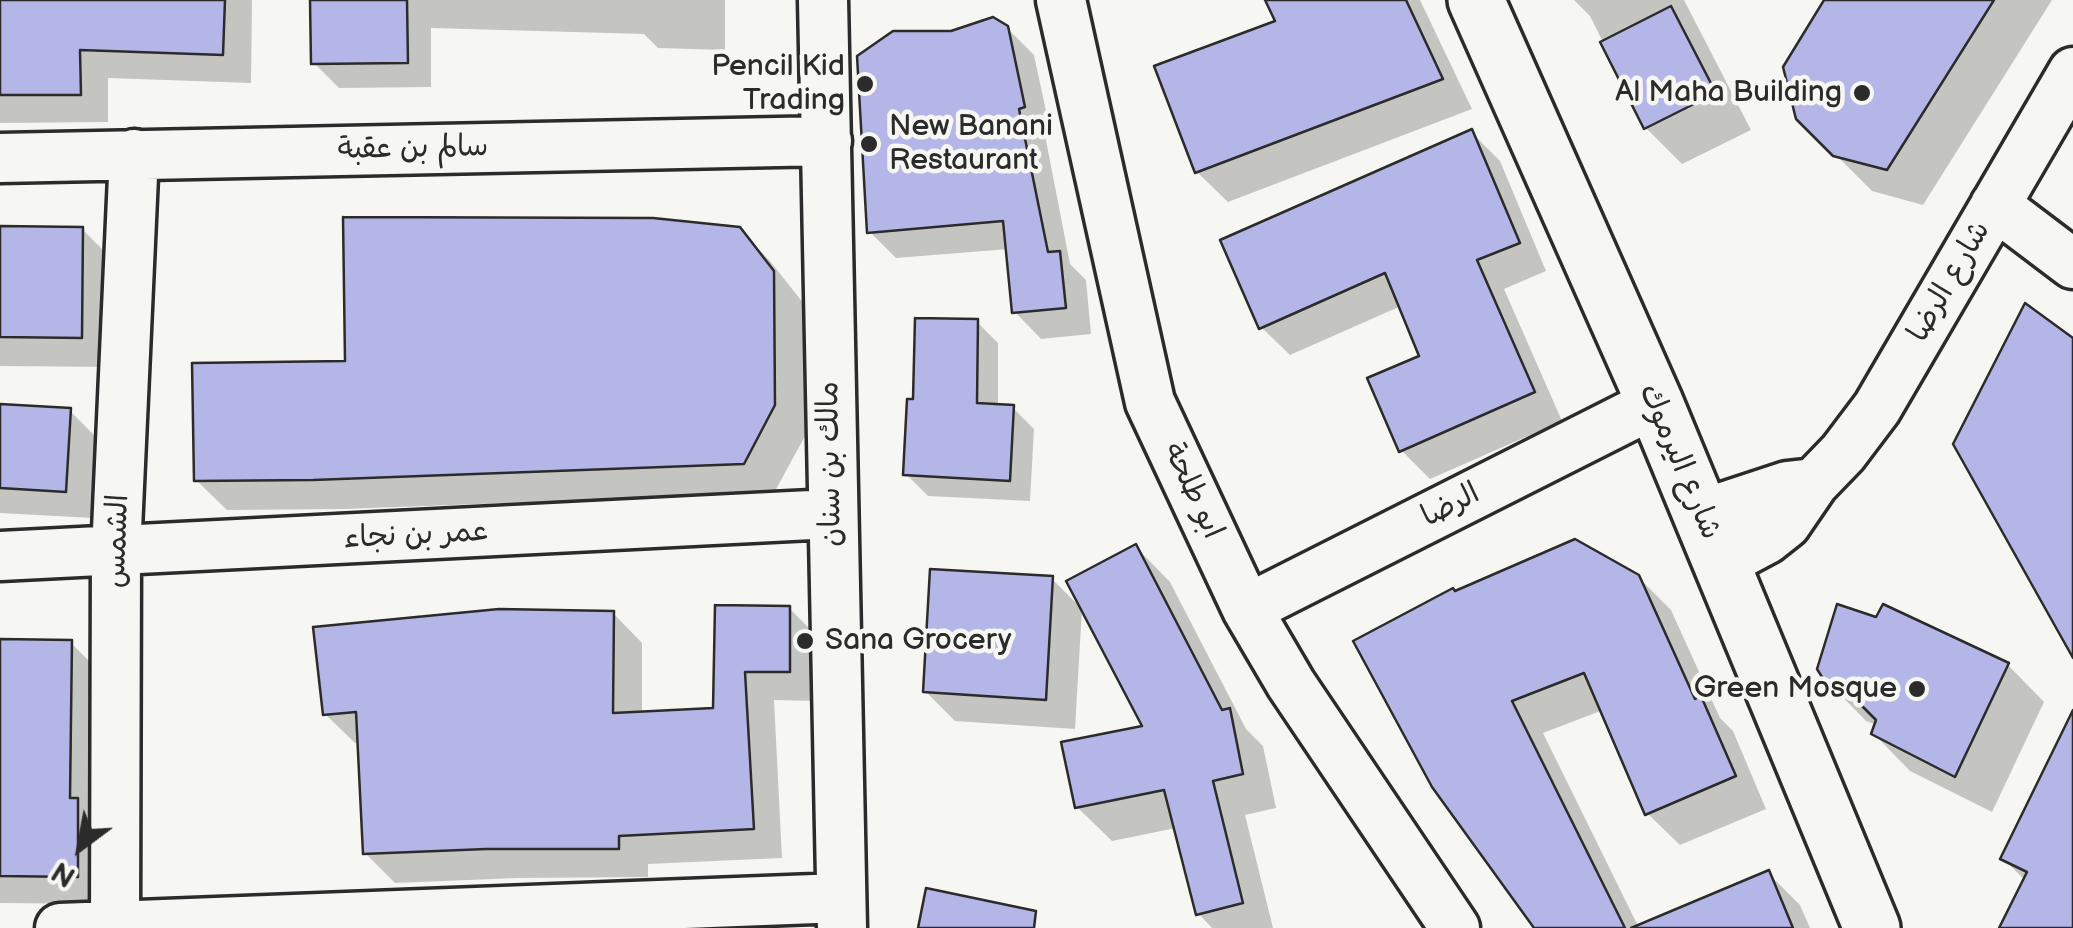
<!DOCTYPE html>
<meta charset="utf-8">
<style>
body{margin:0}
#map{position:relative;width:2073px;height:928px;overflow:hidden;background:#f6f6f2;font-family:"Balsamiq Sans",sans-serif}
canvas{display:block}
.north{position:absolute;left:30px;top:798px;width:100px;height:100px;-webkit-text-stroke:8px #f6f6f2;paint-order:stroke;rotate:212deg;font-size:28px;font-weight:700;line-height:40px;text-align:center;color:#2b2b2b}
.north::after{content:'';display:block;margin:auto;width:35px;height:45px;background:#2b2b2b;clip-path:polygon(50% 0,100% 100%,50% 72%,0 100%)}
</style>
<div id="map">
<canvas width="2073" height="928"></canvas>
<div class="north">N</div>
</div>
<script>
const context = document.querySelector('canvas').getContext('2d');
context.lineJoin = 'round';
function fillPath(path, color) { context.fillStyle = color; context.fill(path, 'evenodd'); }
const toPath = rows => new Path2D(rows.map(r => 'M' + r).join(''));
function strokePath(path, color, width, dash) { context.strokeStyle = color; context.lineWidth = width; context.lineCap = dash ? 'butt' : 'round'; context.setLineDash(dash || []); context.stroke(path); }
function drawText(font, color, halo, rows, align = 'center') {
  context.font = font + ' "Balsamiq Sans","Playpen Sans Arabic",sans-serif'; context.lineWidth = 9; context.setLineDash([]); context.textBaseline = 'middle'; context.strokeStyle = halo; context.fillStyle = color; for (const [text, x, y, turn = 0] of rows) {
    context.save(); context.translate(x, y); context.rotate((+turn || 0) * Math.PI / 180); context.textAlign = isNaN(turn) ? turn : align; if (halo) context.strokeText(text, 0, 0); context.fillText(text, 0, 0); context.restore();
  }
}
const shadow = toPath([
 [0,0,252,0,251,83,108,78,108,122,0,123],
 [313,0,725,0,725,50,658,48,644,34,431,28,431,87,339,88,314,63],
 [1287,0,1420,0,1472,109,1228,202,1197,172,1278,22],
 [1574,0,1684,0,1751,130,1682,164,1646,128,1590,16],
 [1827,0,2052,0,1923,205,1872,191,1799,118],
 [1007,28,1034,55,1051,134,1045,135,1070,264,1086,280,1091,334,1041,339,1015,312,1009,249,896,258,870,232],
 [1471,132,1500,161,1546,271,1504,289,1562,421,1430,479,1401,450,1422,357,1401,306,1290,355,1261,327],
 [0,228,82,229,112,259,112,367,0,366],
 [739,230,770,261,804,304,805,436,774,493,344,509,227,510,196,480],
 [977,322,998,343,998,407,1013,408,1034,429,1030,501,928,496,906,474,916,402],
 [0,406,70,411,97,438,93,518,0,513],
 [1136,547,1170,582,1246,729,1263,746,1276,808,1245,815,1273,928,1212,928,1198,913,1176,828,1112,841,1077,807,1146,728],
 [1638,577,1671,610,1720,718,1733,731,1766,809,1680,845,1647,813,1603,710,1543,733,1639,928,1537,928,1456,594],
 [1052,579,1082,609,1075,729,955,721,925,691],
 [789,608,819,638,819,701,774,700,782,858,648,864,648,877,517,878,395,883,365,853,360,743,355,743,325,714,613,613,642,643,642,714,716,711],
 [0,642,71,643,99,671,105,904,0,903],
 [2008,665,2044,702,1992,812,1910,771,1874,734,1877,725,1866,721,1829,683],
 [2073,757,2073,928,2001,928,2026,881,2003,859],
 [1768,873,1800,905,1810,928,1697,928]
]);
const building = toPath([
 [0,0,225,0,223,55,80,50,81,95,0,95,0,0],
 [310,0,407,0,408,63,311,64,310,0],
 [1265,0,1406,0,1443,79,1195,173,1154,66,1275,21,1265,0],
 [1824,0,1994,0,1887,170,1833,156,1796,119,1783,67,1824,0],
 [1671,6,1716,93,1644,129,1600,42,1671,6],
 [993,17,1008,26,1025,107,1019,109,1048,252,1060,251,1066,308,1012,313,1003,221,867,233,857,56,893,31,951,31,993,17],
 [1472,129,1520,243,1477,260,1535,392,1399,452,1367,378,1419,356,1385,273,1259,329,1220,240,1472,129],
 [343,217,653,218,740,227,774,271,775,405,744,464,313,480,194,481,192,363,345,361,343,217],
 [0,226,83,227,82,338,0,337,0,226],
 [2025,303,2073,338,2073,658,1953,444,2025,303],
 [915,318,978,319,977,403,1014,405,1010,481,903,475,907,399,913,399,915,318],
 [0,404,71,408,66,492,0,488,0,404],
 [1575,539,1639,575,1695,699,1701,696,1736,776,1645,815,1584,673,1512,701,1625,928,1534,928,1432,787,1353,641,1453,588,1455,591,1575,539],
 [1136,544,1222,710,1230,708,1243,774,1213,781,1243,903,1196,915,1164,790,1075,808,1061,742,1142,726,1066,581,1136,544],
 [930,569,1053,576,1046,700,923,692,930,569],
 [1837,604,1876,617,1883,604,2009,663,1955,777,1871,734,1876,720,1850,694,1827,685,1817,669,1837,604],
 [715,605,790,606,790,672,745,672,754,829,619,836,619,849,486,849,363,854,356,712,323,715,313,627,499,609,614,611,613,713,713,708,715,605],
 [0,639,72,640,70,798,78,798,78,877,0,876,0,639],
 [2073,710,2073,928,1999,928,2027,872,2000,859,2073,710],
 [1769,870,1793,928,1631,928,1769,870],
 [926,888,1036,911,1034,928,918,928,926,888]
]);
const street = toPath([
 [823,0,842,928],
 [1061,0,1150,402,1247,609,1291,684,1455,928],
 [0,158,827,141],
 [1995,205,2073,264],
 [1702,514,1787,486,1814,483],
 [0,556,831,514],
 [1722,563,1767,539,1786,524,1814,483,1843,453,1877,408,2073,72],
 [1247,609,1655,403],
 [60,928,841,898],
 [115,928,116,552,134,154]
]);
const secondary = toPath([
 [1476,0,1655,403,1872,928]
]);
const markers = [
 [865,84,10,"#2b2b2b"],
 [1862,93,10,"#2b2b2b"],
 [869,144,10,"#2b2b2b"],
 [805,641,10,"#2b2b2b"],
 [1917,689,10,"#2b2b2b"]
];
const poiNames = [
 ["Pencil Kid",845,67],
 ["Trading",845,101],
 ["Al Maha Building",1842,93],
 ["New Banani",889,127,"left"],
 ["Restaurant",889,161,"left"],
 ["Sana Grocery",825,641,"left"],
 ["Green Mosque",1897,689]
];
const streetNames = [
 ["سالم بن عقبة",413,149,-1],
 ["شارع الرضا",1950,282,-60],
 ["شارع اليرموك",1679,462,67],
 ["مالك بن سنان",831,464,-91],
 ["ابو طلحة",1192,491,65],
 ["الرضا",1451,506,-27],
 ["عمر بن نجاء",416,536,-3],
 ["الشمس",118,541,-88]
];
fillPath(shadow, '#0003');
fillPath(building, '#b4b6e8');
strokePath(building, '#2b2b2b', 2.5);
strokePath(street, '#2b2b2b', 55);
strokePath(secondary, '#2b2b2b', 62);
strokePath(street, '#f6f6f2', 48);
strokePath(secondary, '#f6f6f2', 55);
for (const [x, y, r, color] of markers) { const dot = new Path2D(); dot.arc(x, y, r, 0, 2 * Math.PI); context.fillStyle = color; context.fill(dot); strokePath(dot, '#f6f6f2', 4); }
drawText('30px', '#2b2b2b', '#f6f6f2', poiNames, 'right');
drawText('30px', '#2b2b2b', '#f6f6f2', streetNames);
</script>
